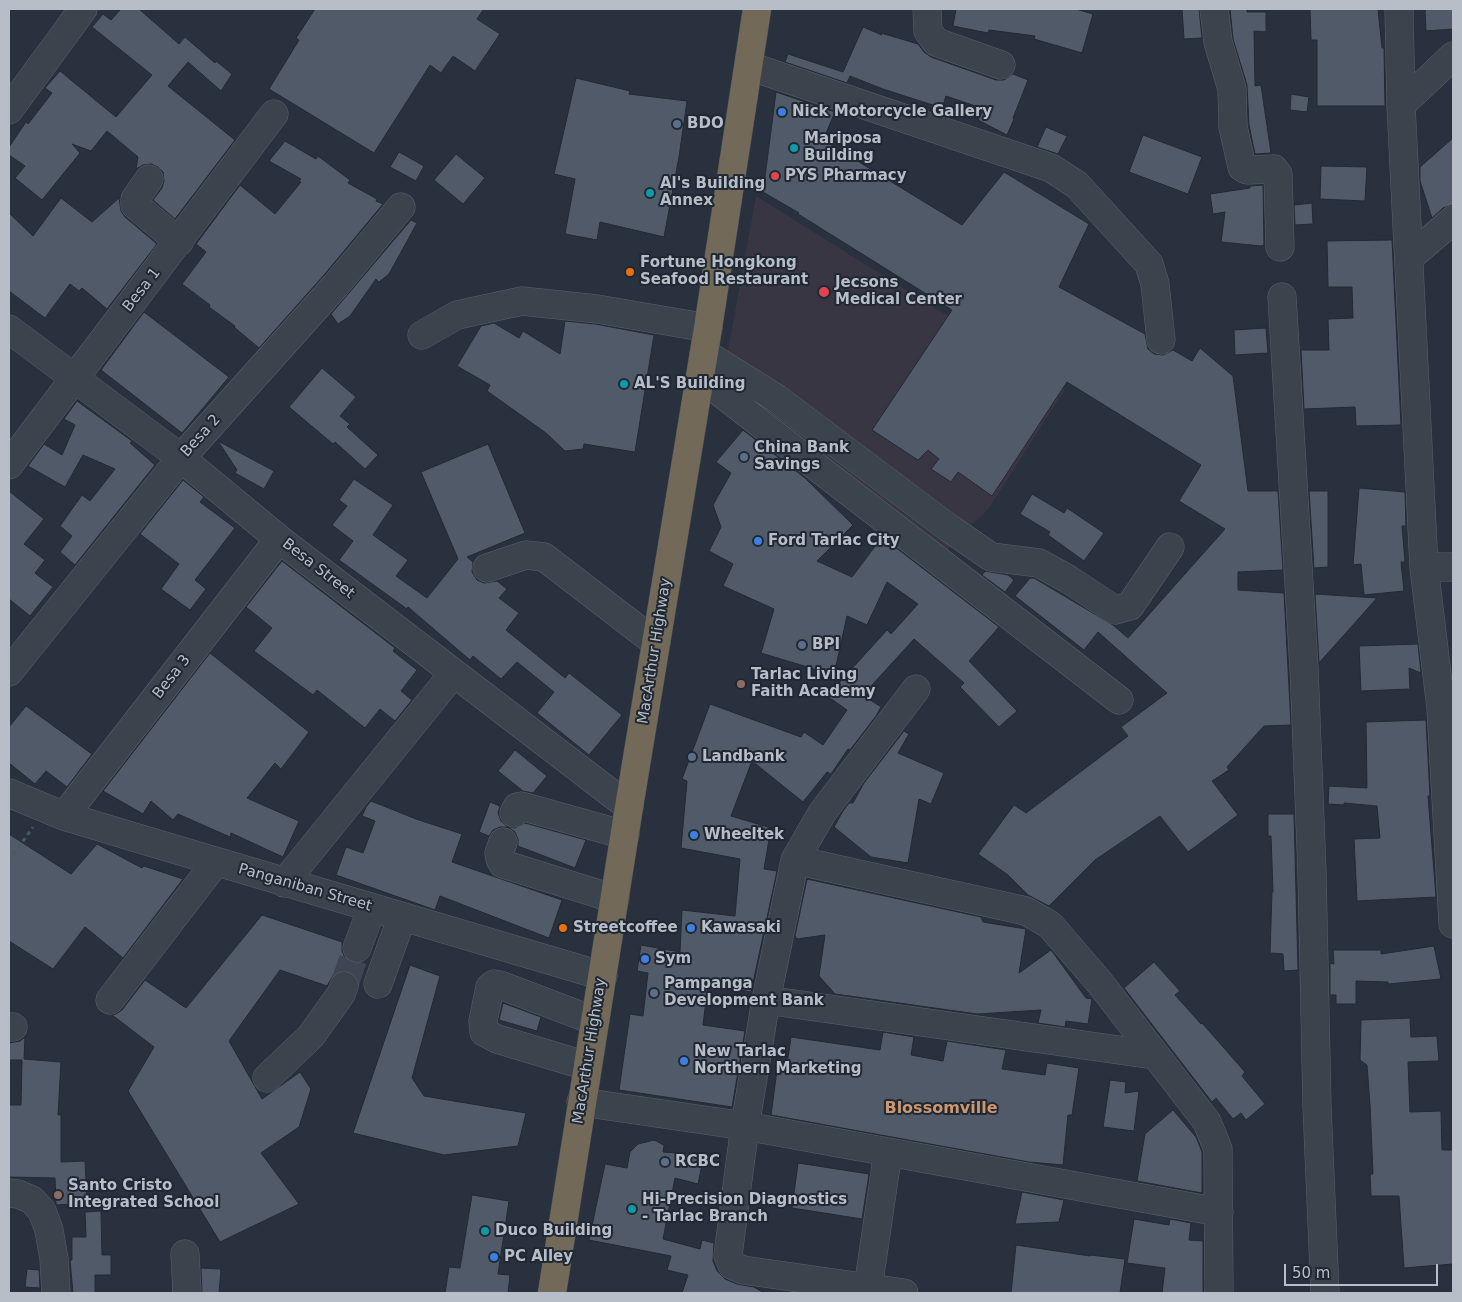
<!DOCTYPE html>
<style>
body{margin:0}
#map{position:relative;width:1462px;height:1302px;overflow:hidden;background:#28313d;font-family:"DejaVu Sans",sans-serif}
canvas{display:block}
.frame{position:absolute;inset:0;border:10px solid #b8bec8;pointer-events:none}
.scale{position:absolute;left:1284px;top:1264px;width:154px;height:22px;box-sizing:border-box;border:2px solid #b8bec8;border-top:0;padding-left:6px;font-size:15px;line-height:18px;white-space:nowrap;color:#b8bec8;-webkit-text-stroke:4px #202833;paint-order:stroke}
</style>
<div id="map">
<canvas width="1462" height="1302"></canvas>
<div class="frame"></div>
<div class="scale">50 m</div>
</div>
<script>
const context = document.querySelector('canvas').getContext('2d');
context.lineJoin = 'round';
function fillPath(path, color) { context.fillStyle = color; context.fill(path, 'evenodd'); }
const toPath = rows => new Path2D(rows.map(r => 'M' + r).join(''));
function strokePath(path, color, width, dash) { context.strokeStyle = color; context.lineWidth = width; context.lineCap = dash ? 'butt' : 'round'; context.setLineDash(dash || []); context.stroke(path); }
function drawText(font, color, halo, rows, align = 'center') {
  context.font = font + ' "DejaVu Sans",sans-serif'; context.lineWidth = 4; context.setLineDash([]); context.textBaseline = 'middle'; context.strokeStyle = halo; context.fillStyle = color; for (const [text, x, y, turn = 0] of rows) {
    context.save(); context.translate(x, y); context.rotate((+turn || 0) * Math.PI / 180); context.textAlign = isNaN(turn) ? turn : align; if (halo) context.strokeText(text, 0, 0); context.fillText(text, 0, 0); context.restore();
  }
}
const medical = toPath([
 [756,196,1065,389,989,508,944,553,721,389]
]);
const building = toPath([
 [121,9,139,9,179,44,185,37,215,63,216,61,232,74,221,91,188,62,168,86,235,140,175,219,153,200,162,188,164,181,163,172,158,167,151,164,143,165,136,169,138,157,107,131,91,151,72,144,80,153,42,200,15,178,25,166,9,155,9,147,26,122,28,124,52,93,45,88,60,71,116,117,152,75,92,27,103,14,111,20,121,9],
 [315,9,484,9,477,19,500,34,475,71,453,56,441,73,430,65,374,153,269,89,299,40,296,38,315,9],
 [956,9,1076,9,1093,14,1082,53,1034,39,1035,36,989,30,988,33,953,26,956,9],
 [1182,9,1199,9,1202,38,1184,39,1182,9],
 [1230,9,1247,9,1247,12,1266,12,1266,32,1254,31,1255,86,1261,85,1271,153,1255,154,1249,125,1247,85,1233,39,1230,9],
 [1310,9,1378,9,1382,48,1384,48,1385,106,1317,106,1317,40,1311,40,1310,9],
 [1425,9,1453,9,1453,29,1426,31,1425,9],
 [863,27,882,35,881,33,918,44,924,52,931,57,996,80,1004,80,1013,74,1028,80,1013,118,1014,119,1007,135,978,120,984,109,946,96,942,108,883,89,850,76,847,83,785,62,788,54,843,72,863,27],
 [576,78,630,91,629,94,687,101,679,157,664,237,600,222,597,240,565,234,575,179,554,174,576,78],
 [776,92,835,112,823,140,962,225,1004,172,1089,224,1059,287,1145,334,1148,349,1154,354,1163,355,1173,350,1192,361,1200,348,1233,376,1248,491,1278,491,1283,570,1238,572,1238,590,1284,593,1291,725,1264,726,1227,767,1229,770,1212,781,1238,815,1188,852,1160,816,1095,860,1049,906,1028,895,1008,875,978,854,1014,805,1026,813,1128,736,1121,727,1167,693,1098,632,1084,650,1015,596,1030,578,1034,578,1113,625,1128,638,1225,529,1179,501,1201,465,1067,382,992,496,958,472,951,482,931,469,939,459,928,450,918,460,872,430,952,310,798,214,799,213,763,192,776,92],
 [1291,94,1309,97,1307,112,1290,110,1291,94],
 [1046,127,1067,136,1058,154,1037,147,1046,127],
 [1143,135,1202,157,1188,194,1129,172,1143,135],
 [1453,138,1453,205,1443,208,1432,218,1420,181,1420,167,1453,138],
 [285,141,316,159,318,156,350,180,348,183,377,199,376,201,383,204,324,275,259,348,234,327,235,326,209,307,210,305,182,284,206,252,196,244,240,185,275,214,301,182,299,181,301,179,269,161,285,141],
 [399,152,424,166,416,181,390,167,399,152],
 [456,154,485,178,463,204,434,180,456,154],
 [1321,166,1367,167,1365,201,1320,199,1321,166],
 [1263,185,1264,245,1261,246,1221,242,1225,212,1213,214,1210,194,1250,188,1250,186,1263,185],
 [61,198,92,222,119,198,121,211,125,217,157,244,107,309,82,288,79,291,70,284,45,318,9,291,9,213,33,236,61,198],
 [1312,203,1313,224,1295,225,1294,205,1312,203],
 [411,220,417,223,389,274,379,282,376,279,350,316,338,324,331,314,411,220],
 [1392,240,1401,425,1356,426,1355,407,1304,409,1301,350,1329,350,1328,319,1353,318,1352,287,1328,287,1327,241,1392,240],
 [144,312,229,377,182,433,101,370,144,312],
 [565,321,595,324,654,335,635,452,584,444,583,449,565,451,546,433,487,391,490,385,457,366,481,326,494,323,519,338,523,331,560,354,565,321],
 [1266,328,1268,353,1235,355,1234,330,1266,328],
 [322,368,356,397,340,416,350,424,347,427,378,455,365,469,335,442,333,444,289,407,322,368],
 [77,401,132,441,130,443,155,465,75,565,60,552,72,536,60,526,82,495,90,501,115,469,83,455,65,487,28,466,44,444,62,455,75,425,64,419,77,401],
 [743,430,805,478,853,525,817,561,852,577,882,537,999,627,969,661,1017,711,999,727,960,687,964,683,914,639,863,695,881,707,876,716,850,750,848,749,831,774,827,772,803,802,752,761,731,816,771,828,764,869,777,871,751,992,708,984,703,1025,745,1031,732,1107,619,1090,630,1014,643,1016,648,973,637,971,641,945,680,952,682,910,735,916,740,859,681,848,687,781,682,779,710,704,801,737,804,732,823,745,847,710,827,696,887,630,891,634,918,604,887,582,867,625,847,616,834,675,761,653,774,609,723,586,733,564,709,551,721,527,713,505,731,473,716,462,743,430],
 [218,441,274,471,264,489,235,473,237,470,218,441],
 [488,444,525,533,467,557,473,562,472,572,477,580,484,583,497,581,507,589,499,598,519,613,506,630,565,678,569,673,622,715,589,755,537,713,554,692,517,662,501,679,473,656,470,660,408,607,407,609,339,560,353,541,332,525,347,506,339,500,354,479,393,505,373,535,408,560,396,576,427,598,458,559,421,472,488,444],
 [183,480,204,497,200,502,235,528,195,580,206,589,190,610,161,589,179,564,140,534,183,480],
 [1359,488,1405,492,1406,526,1402,526,1405,562,1401,562,1404,591,1364,595,1361,564,1353,565,1359,488],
 [9,491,44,519,24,544,45,560,35,573,53,587,30,616,9,599,9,491],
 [1309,491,1328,491,1328,567,1314,568,1309,491],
 [1032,494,1064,513,1067,508,1104,533,1084,561,1048,535,1050,532,1020,514,1032,494],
 [282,561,395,648,393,651,417,670,401,691,412,700,395,721,380,709,365,728,317,690,313,695,254,651,272,628,246,607,282,561],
 [985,571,1008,575,1014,580,1005,592,982,575,985,571],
 [1315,594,1377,598,1319,663,1315,594],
 [1418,644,1421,673,1409,668,1410,689,1361,691,1359,646,1418,644],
 [210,653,309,732,281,769,275,763,247,798,299,821,283,857,231,833,230,837,178,814,173,820,151,801,143,814,103,791,210,653],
 [26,706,92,754,67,787,46,771,35,784,9,763,9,727,26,706],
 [1426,720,1430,796,1428,796,1436,897,1357,901,1354,839,1380,838,1377,806,1344,803,1344,805,1328,804,1329,786,1367,788,1366,722,1426,720],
 [904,731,909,734,898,753,944,773,931,804,919,799,908,863,871,857,834,827,843,811,849,803,853,803,864,783,904,731],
 [515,750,547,776,533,793,523,791,498,771,515,750],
 [371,801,416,819,462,834,452,862,562,900,549,938,440,896,435,910,336,875,346,847,363,853,375,821,362,816,366,807,371,801],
 [490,802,500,806,498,813,501,821,508,827,500,827,493,830,489,836,479,832,490,802],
 [1268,814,1294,814,1298,970,1284,971,1283,954,1270,953,1272,892,1273,892,1271,836,1268,836,1268,814],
 [525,823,586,840,575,868,518,846,518,839,515,832,508,827,515,828,525,823],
 [9,834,71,874,97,844,142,868,144,866,183,879,123,958,85,927,53,969,9,941,9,834],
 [807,879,981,917,983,922,1026,929,1019,973,1051,950,1086,998,1092,999,1088,1024,1066,1021,1065,1027,1038,1023,1041,1010,977,1014,835,994,819,976,825,935,797,939,795,936,807,879],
 [262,915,342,942,342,951,345,958,339,972,334,974,327,986,280,970,229,1041,262,1099,300,1072,311,1089,299,1127,261,1153,299,1204,220,1242,128,1091,154,1047,112,1015,116,1014,122,1010,145,980,186,1008,262,915],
 [1434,946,1441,979,1388,984,1388,982,1356,981,1356,1004,1336,1004,1336,995,1330,995,1330,963,1334,964,1333,950,1381,950,1381,954,1434,946],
 [1154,962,1180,991,1175,995,1201,1024,1202,1023,1245,1072,1242,1076,1265,1104,1246,1120,1241,1113,1233,1119,1216,1098,1212,1102,1124,988,1154,962],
 [410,965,440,976,412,1078,424,1096,526,1113,518,1146,444,1155,353,1133,410,965],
 [503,1003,541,1017,537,1031,499,1020,503,1003],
 [1410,1018,1411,1037,1437,1036,1439,1061,1408,1062,1410,1112,1441,1111,1442,1150,1453,1150,1453,1264,1404,1268,1399,1196,1371,1196,1370,1174,1373,1174,1370,1105,1367,1065,1360,1060,1361,1020,1410,1018],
 [883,1032,914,1037,911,1055,943,1061,947,1041,1006,1050,1002,1069,1045,1075,1047,1063,1079,1068,1072,1115,1068,1115,1063,1165,1029,1162,771,1115,777,1070,786,1072,791,1037,880,1050,883,1032],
 [25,1037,24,1059,61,1062,58,1115,61,1115,61,1162,85,1161,87,1203,56,1205,55,1178,9,1177,9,1105,21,1105,22,1060,9,1060,9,1043,20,1041,25,1037],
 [1110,1080,1126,1082,1125,1093,1139,1091,1134,1131,1103,1127,1110,1080],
 [1173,1110,1196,1137,1202,1152,1202,1193,1137,1181,1145,1134,1173,1110],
 [654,1140,664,1145,663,1152,704,1155,698,1184,675,1178,663,1239,700,1249,702,1240,714,1243,713,1261,717,1271,725,1279,737,1284,754,1287,764,1293,682,1293,688,1275,667,1270,671,1256,589,1240,605,1164,627,1168,630,1152,638,1144,654,1140],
 [798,1163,869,1174,862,1219,792,1208,798,1163],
 [1022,1192,1064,1200,1059,1222,1015,1224,1022,1192],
 [472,1195,509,1201,498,1274,510,1275,508,1293,445,1293,449,1267,460,1268,472,1195],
 [101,1211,102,1255,111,1255,111,1275,95,1275,95,1293,73,1293,70,1260,72,1260,72,1237,86,1237,85,1212,101,1211],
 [1134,1219,1169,1225,1170,1219,1191,1223,1189,1240,1203,1241,1203,1293,1162,1293,1165,1268,1127,1263,1134,1219],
 [1016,1245,1090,1256,1090,1255,1125,1259,1120,1293,1011,1293,1016,1245],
 [201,1268,221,1269,219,1293,202,1293,201,1268],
 [27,1269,39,1270,40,1288,25,1287,27,1269]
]);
const minorTunnel = toPath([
 [344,986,357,948]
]);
const path = toPath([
 [9,861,33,827]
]);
const minor = toPath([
 [927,9,928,31,936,42,1001,65],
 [1214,9,1218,42,1232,89,1233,127,1242,167,1247,170,1274,169,1278,174,1280,247],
 [1399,9,1401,105,1424,567,1441,708,1453,924],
 [749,66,1051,168,1077,185,1149,264,1155,284,1161,340],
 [1401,105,1453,56],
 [9,110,83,9],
 [149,179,135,199,135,205,179,242],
 [1409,258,1453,220],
 [1282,297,1304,668,1312,872,1317,1106,1325,1293],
 [9,329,181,458,279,539,629,807],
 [422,335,457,315,522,301,597,309,708,328],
 [704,353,776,398,949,528,991,557,1039,563,1068,579,1115,610,1130,606,1170,547],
 [700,377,1119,700],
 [9,465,274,114],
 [1424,567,1453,567],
 [487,568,526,555,544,557,656,643],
 [9,672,181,458,336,285,401,207],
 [9,793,64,816,137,838,603,976],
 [514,813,517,807,521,806,625,835],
 [64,816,279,539],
 [503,842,499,853,500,859,503,864,615,899],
 [795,860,1026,911,1050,925,1100,983,1207,1122,1218,1149,1219,1293],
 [284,883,453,674],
 [357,948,372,908],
 [378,984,402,917],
 [110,1000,216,862],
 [766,1000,1154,1055],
 [9,1027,13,1027],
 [587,1066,497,1039,484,1032,483,1021,490,987,494,984,500,985,595,1021],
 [267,1078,311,1036,341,994,344,986],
 [581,1102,745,1126,1219,1212],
 [9,1193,18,1194,32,1200,42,1211,49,1230,54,1259,56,1293],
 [185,1254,187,1293],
 [868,1288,888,1152],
 [904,1293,743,1270,732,1265,728,1255,745,1126,766,1000,795,860,822,813,916,689]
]);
const highway = toPath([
 [552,1293,629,807,708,328,757,9]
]);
const markers = [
 [782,112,5,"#3f7fe0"],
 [677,124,5,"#5c6f8a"],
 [794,148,5,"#0f9aa8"],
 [775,176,5,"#e0444e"],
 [650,193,5,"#0f9aa8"],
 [630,272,5,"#e8710a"],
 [824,292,6,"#e0444e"],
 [624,384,5,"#0f9aa8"],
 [744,457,5,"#5c6f8a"],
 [758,541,5,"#3f7fe0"],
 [802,645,5,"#5c6f8a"],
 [741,684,5,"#8d6e63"],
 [692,757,5,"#5c6f8a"],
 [694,835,5,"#3f7fe0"],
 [563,928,5,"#e8710a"],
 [691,928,5,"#3f7fe0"],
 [645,959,5,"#3f7fe0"],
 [654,993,5,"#5c6f8a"],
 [684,1061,5,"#3f7fe0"],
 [665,1162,5,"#5c6f8a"],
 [58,1195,5,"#8d6e63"],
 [632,1209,5,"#0f9aa8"],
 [485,1231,5,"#0f9aa8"],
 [494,1257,5,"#3f7fe0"]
];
const poiNames = [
 ["Nick Motorcycle Gallery",792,112],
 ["BDO",687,124],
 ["Mariposa",804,139],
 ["Building",804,156],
 ["PYS Pharmacy",785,176],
 ["Al's Building",660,184],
 ["Annex",660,201],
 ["Fortune Hongkong",640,263],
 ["Seafood Restaurant",640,280],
 ["Jecsons",835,283],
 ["Medical Center",835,300],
 ["AL'S Building",634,384],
 ["China Bank",754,448],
 ["Savings",754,465],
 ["Ford Tarlac City",768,541],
 ["BPI",812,645],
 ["Tarlac Living",751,675],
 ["Faith Academy",751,692],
 ["Landbank",702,757],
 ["Wheeltek",704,835],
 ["Streetcoffee",573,928],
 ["Kawasaki",701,928],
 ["Sym",655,959],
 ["Pampanga",664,984],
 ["Development Bank",664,1001],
 ["New Tarlac",694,1052],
 ["Northern Marketing",694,1069],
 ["RCBC",675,1162],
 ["Santo Cristo",68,1186],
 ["Integrated School",68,1203],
 ["Hi-Precision Diagnostics",642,1200],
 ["- Tarlac Branch",642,1217],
 ["Duco Building",495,1231],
 ["PC Alley",504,1257]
];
const streetNames = [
 ["Besa 1",142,290,-52],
 ["Besa 2",201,436,-48],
 ["Besa Street",318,569,38],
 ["MacArthur Highway",655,651,-81],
 ["Besa 3",172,677,-52],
 ["Panganiban Street",305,888,16],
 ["MacArthur Highway",590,1051,-81]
];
const neighbourhoodNames = [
 ["Blossomville",941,1109]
];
fillPath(medical, '#373642');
fillPath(building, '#515a68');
strokePath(building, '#222a35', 1);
strokePath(minorTunnel, '#3e4652', 28, [28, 14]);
strokePath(minor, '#59616b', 29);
strokePath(highway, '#464e58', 29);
strokePath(path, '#495b5d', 3, [4, 4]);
strokePath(minor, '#3b434d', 28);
strokePath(highway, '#736959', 28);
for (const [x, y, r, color] of markers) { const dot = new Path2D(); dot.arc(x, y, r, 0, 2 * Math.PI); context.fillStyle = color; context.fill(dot); strokePath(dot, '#202833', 2); }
drawText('bold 15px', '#b8bec8', '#202833', poiNames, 'left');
drawText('15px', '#b8bec8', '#202833', streetNames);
drawText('bold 16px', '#cb9870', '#202833', neighbourhoodNames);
</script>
